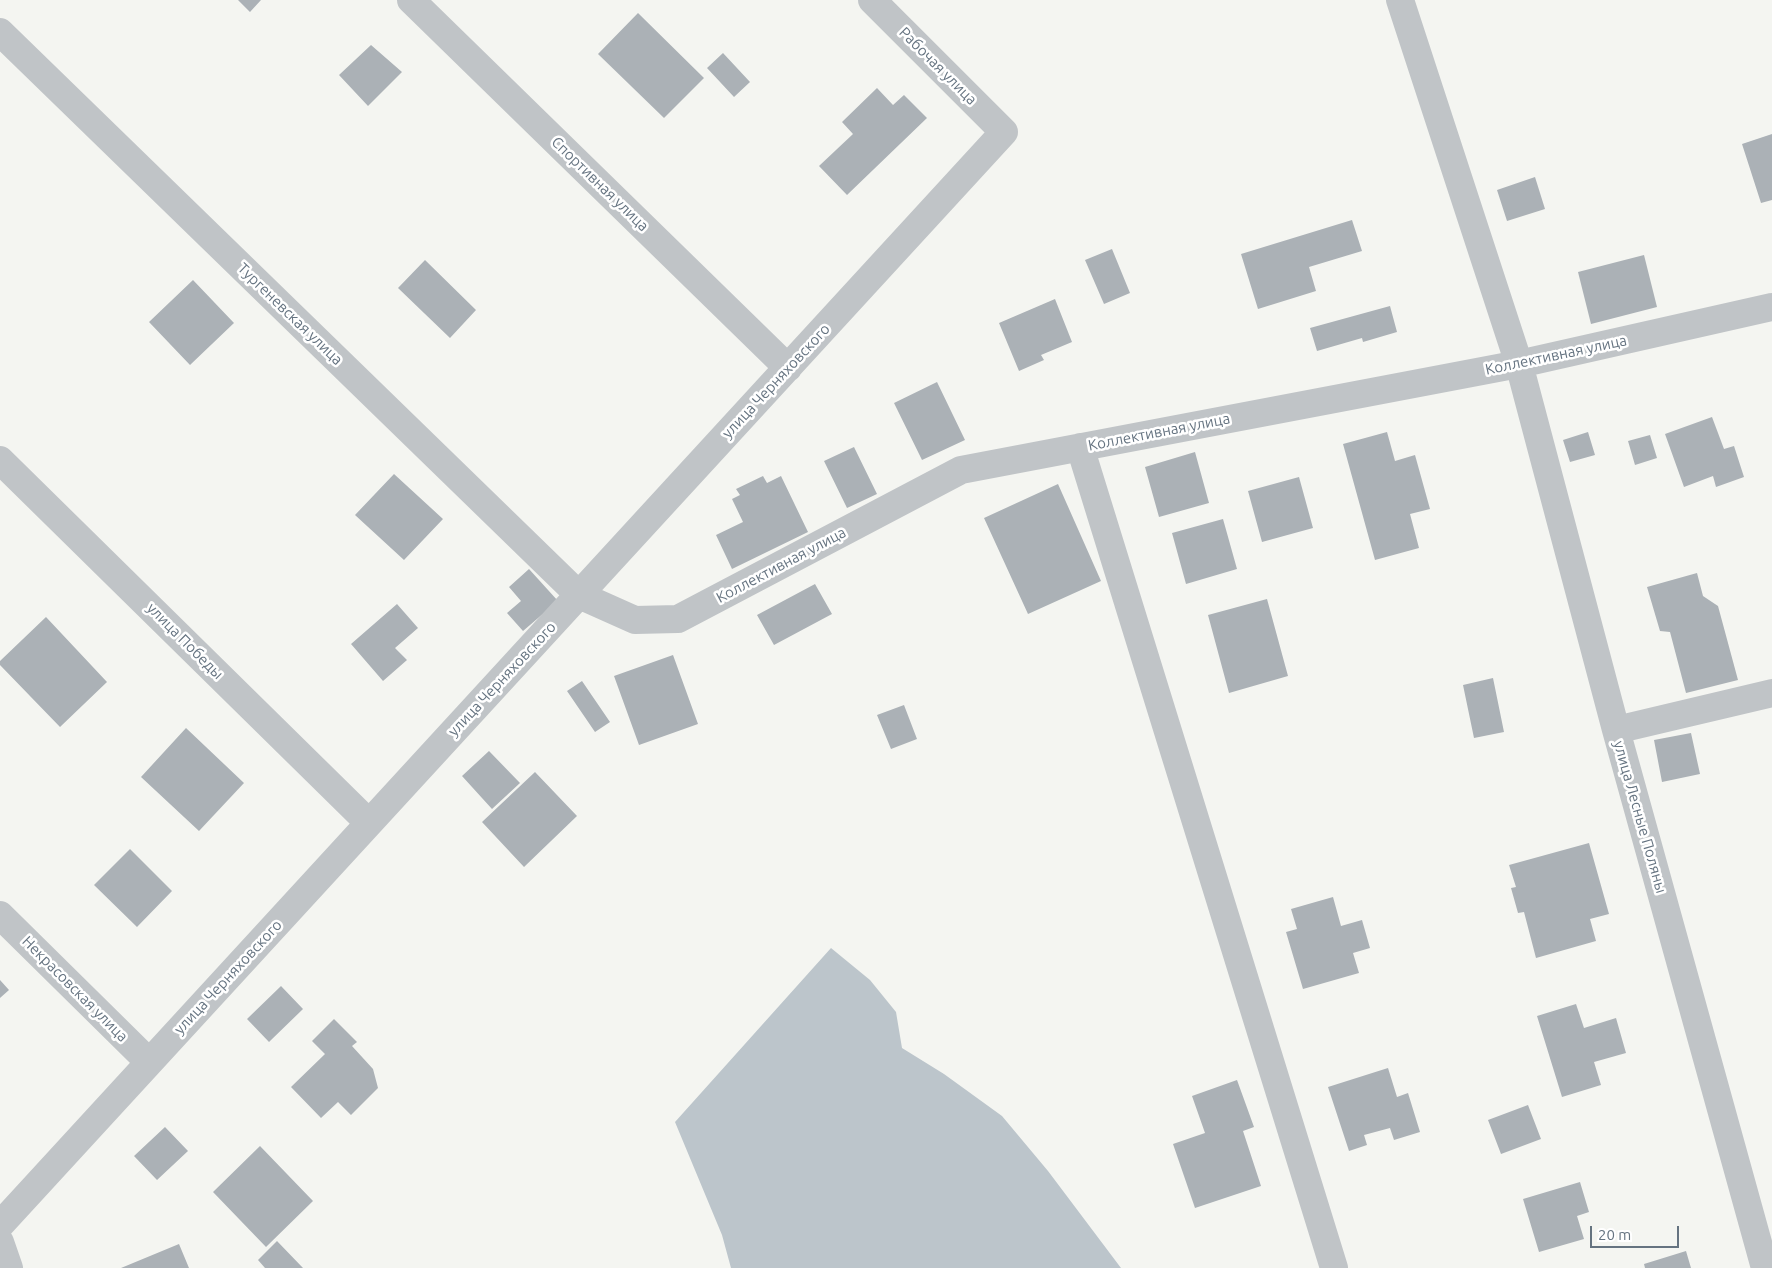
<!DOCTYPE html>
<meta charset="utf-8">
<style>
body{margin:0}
#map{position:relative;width:1772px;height:1268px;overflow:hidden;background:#f4f5f1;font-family:Ubuntu,sans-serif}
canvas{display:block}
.scale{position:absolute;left:1590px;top:1226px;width:89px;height:22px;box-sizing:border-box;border:2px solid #657380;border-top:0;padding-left:6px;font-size:15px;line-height:18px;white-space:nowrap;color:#657380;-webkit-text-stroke:4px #fff;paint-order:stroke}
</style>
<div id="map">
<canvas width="1772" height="1268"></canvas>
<div class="scale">20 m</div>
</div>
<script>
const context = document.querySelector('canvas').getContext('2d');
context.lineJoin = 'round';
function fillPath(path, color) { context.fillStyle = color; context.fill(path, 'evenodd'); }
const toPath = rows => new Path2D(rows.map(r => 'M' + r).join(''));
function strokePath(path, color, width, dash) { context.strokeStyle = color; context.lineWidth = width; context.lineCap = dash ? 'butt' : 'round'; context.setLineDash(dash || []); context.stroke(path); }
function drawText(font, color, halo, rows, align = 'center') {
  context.font = font + ' Ubuntu,sans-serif'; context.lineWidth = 5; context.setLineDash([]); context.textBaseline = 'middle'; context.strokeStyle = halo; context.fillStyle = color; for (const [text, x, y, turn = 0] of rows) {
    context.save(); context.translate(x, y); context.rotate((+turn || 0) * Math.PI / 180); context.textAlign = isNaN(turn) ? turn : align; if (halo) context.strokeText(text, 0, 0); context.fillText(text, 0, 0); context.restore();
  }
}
const water = toPath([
 [831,948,870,980,896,1012,902,1048,944,1074,1002,1116,1048,1171,1121,1268,731,1268,722,1235,675,1122]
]);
const building = toPath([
 [238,0,261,0,250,12],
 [638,13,704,78,664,118,598,54],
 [371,45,402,72,368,106,339,75],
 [723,53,750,82,734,97,707,68],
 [877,88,893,105,904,95,927,118,847,195,819,166,853,134,842,122],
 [1772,134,1772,200,1761,203,1742,144],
 [1535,177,1545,209,1507,221,1497,190],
 [1352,220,1362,251,1309,267,1316,291,1258,309,1241,254],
 [1112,249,1130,293,1104,304,1085,260],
 [1644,255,1657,307,1591,324,1578,272],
 [425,260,476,310,450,338,398,288],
 [193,280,234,323,190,365,149,322],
 [1055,299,1072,342,1041,355,1044,360,1019,371,999,323],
 [1390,306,1397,332,1363,342,1362,338,1317,351,1310,328],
 [937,382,965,440,922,460,894,403],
 [1712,417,1724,449,1734,446,1744,477,1716,487,1713,476,1684,487,1665,434],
 [1387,432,1395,461,1415,455,1430,509,1410,514,1419,548,1375,560,1343,444],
 [1588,432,1595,455,1570,462,1563,440],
 [1650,435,1657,458,1635,465,1628,441],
 [854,447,877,494,847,508,824,461],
 [1195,452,1209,503,1159,517,1145,467],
 [394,474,443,519,404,560,355,515],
 [763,476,767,483,781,476,808,532,732,569,716,535,743,522,732,499,740,495,736,489],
 [1299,477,1313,528,1262,542,1248,491],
 [1058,484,1101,581,1028,614,984,518],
 [1223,519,1237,569,1186,584,1172,533],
 [529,569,558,601,523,631,507,613,521,601,509,587],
 [1697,573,1703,596,1718,606,1738,680,1686,693,1670,632,1660,631,1647,587],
 [815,584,832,614,774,645,757,615],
 [1267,599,1288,676,1229,693,1208,615],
 [397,604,418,628,395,648,407,660,383,681,351,644],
 [46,617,107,682,60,727,0,665,0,661],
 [673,655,698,724,639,745,614,676],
 [1493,678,1504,732,1474,738,1463,685],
 [582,681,610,722,595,732,567,691],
 [904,705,917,739,891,749,877,715],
 [186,728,244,783,199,831,141,777],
 [1691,733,1700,774,1662,782,1654,740],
 [489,751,520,783,492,809,462,776],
 [535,772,577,816,524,867,482,822],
 [1589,843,1609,914,1590,919,1596,941,1536,958,1524,912,1518,913,1511,888,1516,887,1509,865],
 [130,849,172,891,137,927,94,885],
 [1333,897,1341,926,1362,920,1370,948,1353,953,1359,973,1303,989,1286,932,1297,929,1291,909],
 [0,980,9,990,0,998],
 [281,986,303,1009,269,1042,247,1019],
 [1576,1004,1584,1028,1616,1018,1626,1053,1594,1062,1601,1085,1562,1097,1537,1016],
 [334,1019,357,1042,352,1046,373,1069,378,1088,351,1115,338,1102,321,1118,291,1087,325,1054,312,1041],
 [1388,1068,1397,1097,1408,1093,1420,1132,1394,1140,1390,1128,1364,1135,1367,1145,1349,1151,1328,1087],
 [1237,1080,1254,1127,1243,1131,1261,1186,1195,1208,1173,1144,1205,1133,1192,1096],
 [1528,1105,1541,1139,1501,1154,1488,1120],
 [165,1127,188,1151,157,1180,134,1156],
 [260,1146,313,1201,266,1247,213,1192],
 [1580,1182,1589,1212,1577,1216,1584,1239,1539,1252,1523,1199],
 [277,1241,303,1268,265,1268,258,1260],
 [179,1244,189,1268,121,1268],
 [1686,1251,1691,1268,1645,1268,1644,1264]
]);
const minor = toPath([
 [411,0,788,368],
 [1400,0,1519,364,1616,730,1765,1268],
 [0,32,579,595,635,620,678,619,961,470,1519,364,1772,307],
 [1080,447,1334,1268],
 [0,460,369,823],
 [1616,730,1772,693],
 [0,915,149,1062],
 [0,1225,1004,132,872,0],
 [0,1242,9,1268]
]);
const streetNames = [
 ["Рабочая улица",938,66,45],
 ["Спортивная улица",600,184,44],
 ["Тургеневская улица",290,314,44],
 ["Коллективная улица",1556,355,-12],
 ["улица Черняховского",776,381,-47],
 ["Коллективная улица",1159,432,-11],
 ["Коллективная улица",781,565,-28],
 ["улица Победы",185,641,45],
 ["улица Черняховского",502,679,-47],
 ["улица Лесные Поляны",1640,817,74],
 ["улица Черняховского",228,977,-47],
 ["Некрасовская улица",75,989,45]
];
fillPath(water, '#bcc5cb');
fillPath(building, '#abb1b6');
strokePath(minor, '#c0c4c7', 28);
drawText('15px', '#657380', '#fff', streetNames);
</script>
